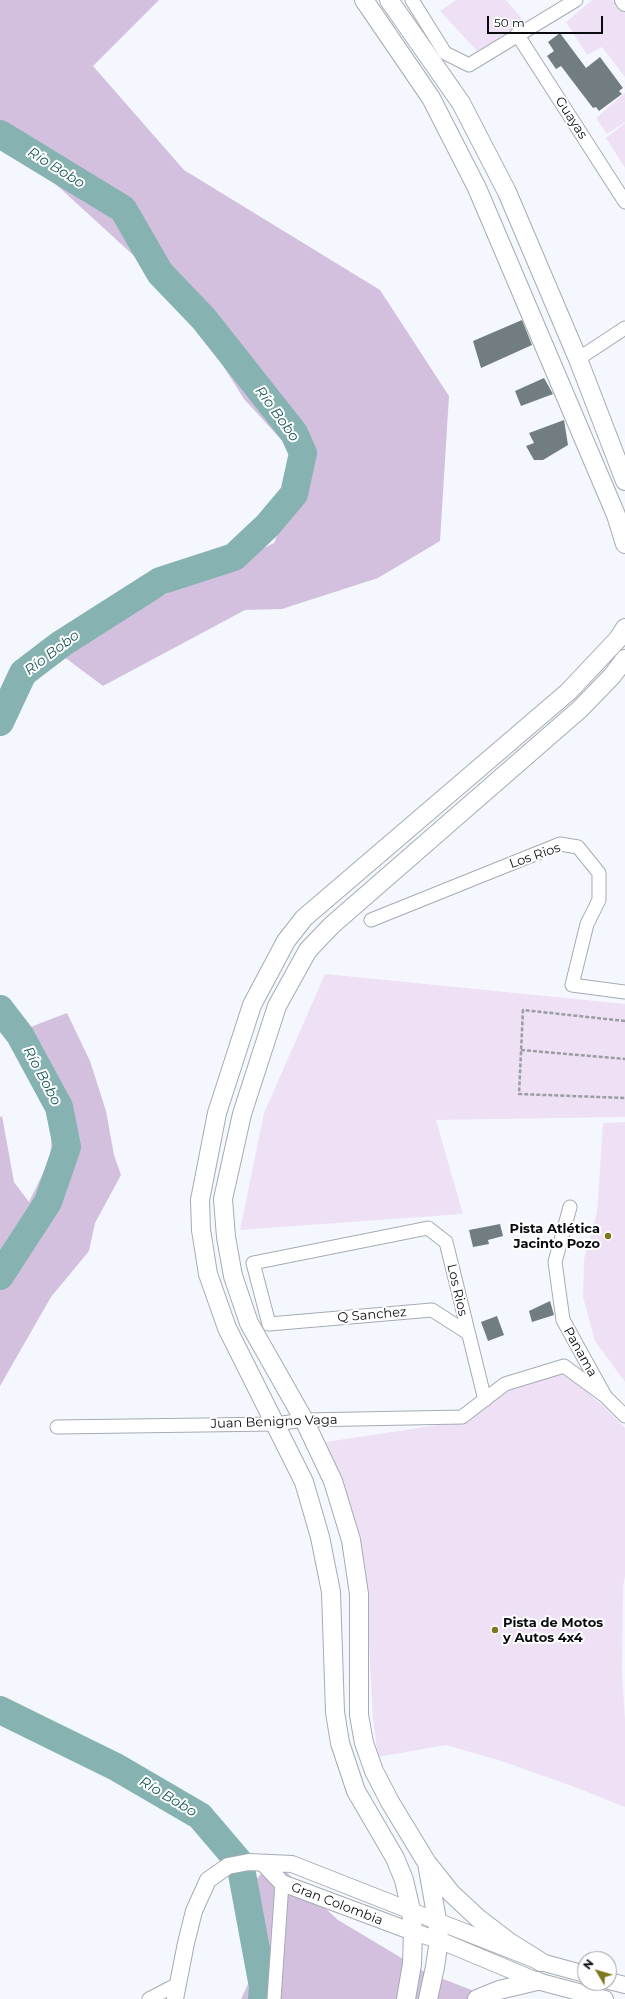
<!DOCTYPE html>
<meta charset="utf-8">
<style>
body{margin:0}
#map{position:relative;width:625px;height:1999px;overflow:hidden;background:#f4f8fe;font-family:Montserrat,sans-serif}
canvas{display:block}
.north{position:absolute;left:577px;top:1951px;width:40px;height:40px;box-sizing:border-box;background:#fff;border:1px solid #9d9d9f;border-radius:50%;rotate:308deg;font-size:11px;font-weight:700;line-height:16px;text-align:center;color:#090b0e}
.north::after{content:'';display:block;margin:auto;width:14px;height:18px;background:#7c781e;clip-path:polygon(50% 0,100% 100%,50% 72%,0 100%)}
.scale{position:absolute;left:487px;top:16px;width:116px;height:18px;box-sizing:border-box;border:2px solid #090b0e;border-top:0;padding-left:5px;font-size:12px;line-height:14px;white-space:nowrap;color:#090b0e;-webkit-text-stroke:3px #fff;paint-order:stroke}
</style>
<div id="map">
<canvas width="625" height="1999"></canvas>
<div class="north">N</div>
<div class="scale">50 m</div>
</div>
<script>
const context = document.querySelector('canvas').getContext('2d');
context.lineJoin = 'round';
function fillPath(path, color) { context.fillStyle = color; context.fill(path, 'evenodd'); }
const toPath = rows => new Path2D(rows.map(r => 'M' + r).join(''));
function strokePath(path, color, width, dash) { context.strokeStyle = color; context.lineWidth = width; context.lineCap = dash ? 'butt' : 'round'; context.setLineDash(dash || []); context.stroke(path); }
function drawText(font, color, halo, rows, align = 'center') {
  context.font = font + ' Montserrat,sans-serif'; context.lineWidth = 4; context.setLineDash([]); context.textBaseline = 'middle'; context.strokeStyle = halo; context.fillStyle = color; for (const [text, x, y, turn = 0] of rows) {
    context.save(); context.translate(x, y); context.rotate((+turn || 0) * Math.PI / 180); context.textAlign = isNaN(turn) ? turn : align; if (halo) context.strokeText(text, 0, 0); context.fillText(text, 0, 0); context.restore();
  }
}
const green = toPath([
 [456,0,506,0,525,22,477,51,440,11],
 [592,0,617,0,625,11,625,77,602,47,587,55,566,22],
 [625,93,625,122,607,134,596,118],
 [625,123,625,168,606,138],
 [325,974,625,1004,625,1117,436,1120,463,1214,240,1230,264,1113],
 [625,1122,625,1382,595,1341,583,1297,584,1259,597,1213,603,1123],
 [564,1373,601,1404,625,1428,625,1576,623,1587,622,1673,625,1720,625,1807,572,1786,498,1760,446,1745,378,1757,373,1721,365,1564,343,1482,319,1443,465,1421,509,1390]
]);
const forest = toPath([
 [0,0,159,0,93,66,184,170,380,290,449,396,440,541,378,578,282,609,245,610,103,686,52,648,274,543,307,468,244,399,180,298,26,157,0,139],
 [67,1013,90,1061,106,1111,114,1155,121,1175,95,1223,89,1251,51,1297,0,1386,0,1117,2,1116,14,1182,29,1202,50,1159,53,1122,7,1036],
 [272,1859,338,1920,425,1972,495,1999,241,1999,249,1982,261,1933,253,1884]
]);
const river = toPath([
 [0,134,123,209,160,273,204,319,294,433,303,453,294,494,267,526,234,557,160,581,61,644,23,673,0,722],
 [0,1009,20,1035,59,1107,67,1147,48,1202,0,1276],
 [0,1710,116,1767,200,1816,240,1863,263,1987,262,1999]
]);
const building = toPath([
 [560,33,586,68,600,57,623,88,619,91,622,94,599,111,596,107,593,108,561,66,556,69,547,56,554,51,548,42],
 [522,320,532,345,481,368,473,341],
 [544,378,553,394,521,406,515,391],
 [564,420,568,445,543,460,534,460,526,446,534,443,529,433],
 [500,1224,503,1236,488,1240,489,1244,473,1247,469,1230],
 [550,1301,554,1315,532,1322,529,1311],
 [497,1316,504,1335,488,1341,481,1322]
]);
const path = toPath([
 [625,1021,523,1010,519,1094,625,1098],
 [521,1050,625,1059]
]);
const minor = toPath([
 [412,0,445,53,469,65,576,0],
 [517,34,625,202],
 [578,359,625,328],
 [371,920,560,844,578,847,599,873,599,900,587,924,572,985,625,992],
 [570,1207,555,1262,563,1320,605,1396,625,1416],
 [468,1333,432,1310,269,1324,253,1263,428,1228,446,1242,485,1400],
 [57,1427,275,1424,304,1420,462,1417,505,1384,564,1366,605,1396],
 [149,1999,178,1984],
 [274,1999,282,1883]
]);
const tertiary = toPath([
 [623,0,625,3],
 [263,1863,282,1883,413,1932,439,1940,537,1981,605,1999],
 [609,1981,625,1985],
 [175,1999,186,1943,194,1911,208,1880,228,1866,249,1862,292,1864,541,1962,585,1974]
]);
const secondary = toPath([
 [364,0,431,98,477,188,616,515,625,544],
 [389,0,461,103,507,192,578,359,625,481],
 [428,1864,451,1893,479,1919,509,1942,541,1962],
 [406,1999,412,1964,413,1932,411,1910,404,1880,395,1858,356,1791,340,1743,335,1712,331,1592,320,1537,304,1482,227,1328,208,1274,201,1230,200,1200,217,1113,252,1005,286,941,304,918,568,692,618,639,625,628],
 [428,1999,435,1967,439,1940,437,1920,427,1863,390,1802,374,1771,364,1743,359,1715,359,1594,351,1540,333,1481,304,1420,249,1323,233,1276,226,1237,223,1199,242,1114,277,1006,308,950,332,925,580,709,612,676,625,659],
 [477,1999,499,1990,537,1981]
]);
const markers = [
 [608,1236,4,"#7c781e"],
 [495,1630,4,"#7c781e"]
];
const streetNames = [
 ["Guayas",571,118,57],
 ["Los Rios",535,856,-19],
 ["Los Rios",457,1290,77],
 ["Q Sanchez",372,1315,-5],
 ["Panama",580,1352,61],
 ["Juan Benigno Vaga",274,1422,-2],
 ["Gran Colombia",337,1904,21]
];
const poiNames = [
 ["Pista Atlética",600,1229],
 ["Jacinto Pozo",600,1244],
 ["Pista de Motos",503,1623,"left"],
 ["y Autos 4x4",503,1638,"left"]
];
const waterNames = [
 ["Río Bobo",56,168,32],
 ["Río Bobo",277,414,54],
 ["Río Bobo",52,653,-37],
 ["Río Bobo",42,1076,62],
 ["Río Bobo",168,1797,31]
];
fillPath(green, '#eee1f5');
fillPath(forest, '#d3c0df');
strokePath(river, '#86b2b1', 28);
fillPath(building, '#727d81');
strokePath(minor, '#a5abb4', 15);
strokePath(tertiary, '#a5abb4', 18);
strokePath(secondary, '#a5abb4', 20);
strokePath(path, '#9a9da2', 2.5, [4, 2]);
strokePath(minor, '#fff', 13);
strokePath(tertiary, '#fff', 16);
strokePath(secondary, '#fff', 18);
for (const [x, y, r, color] of markers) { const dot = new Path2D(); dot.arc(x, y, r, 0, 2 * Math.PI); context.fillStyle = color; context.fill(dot); strokePath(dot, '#fff', 1.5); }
drawText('13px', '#090b0e', '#fff', streetNames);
drawText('bold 13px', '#090b0e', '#fff', poiNames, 'right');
drawText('italic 14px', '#1b5858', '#fff', waterNames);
</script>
